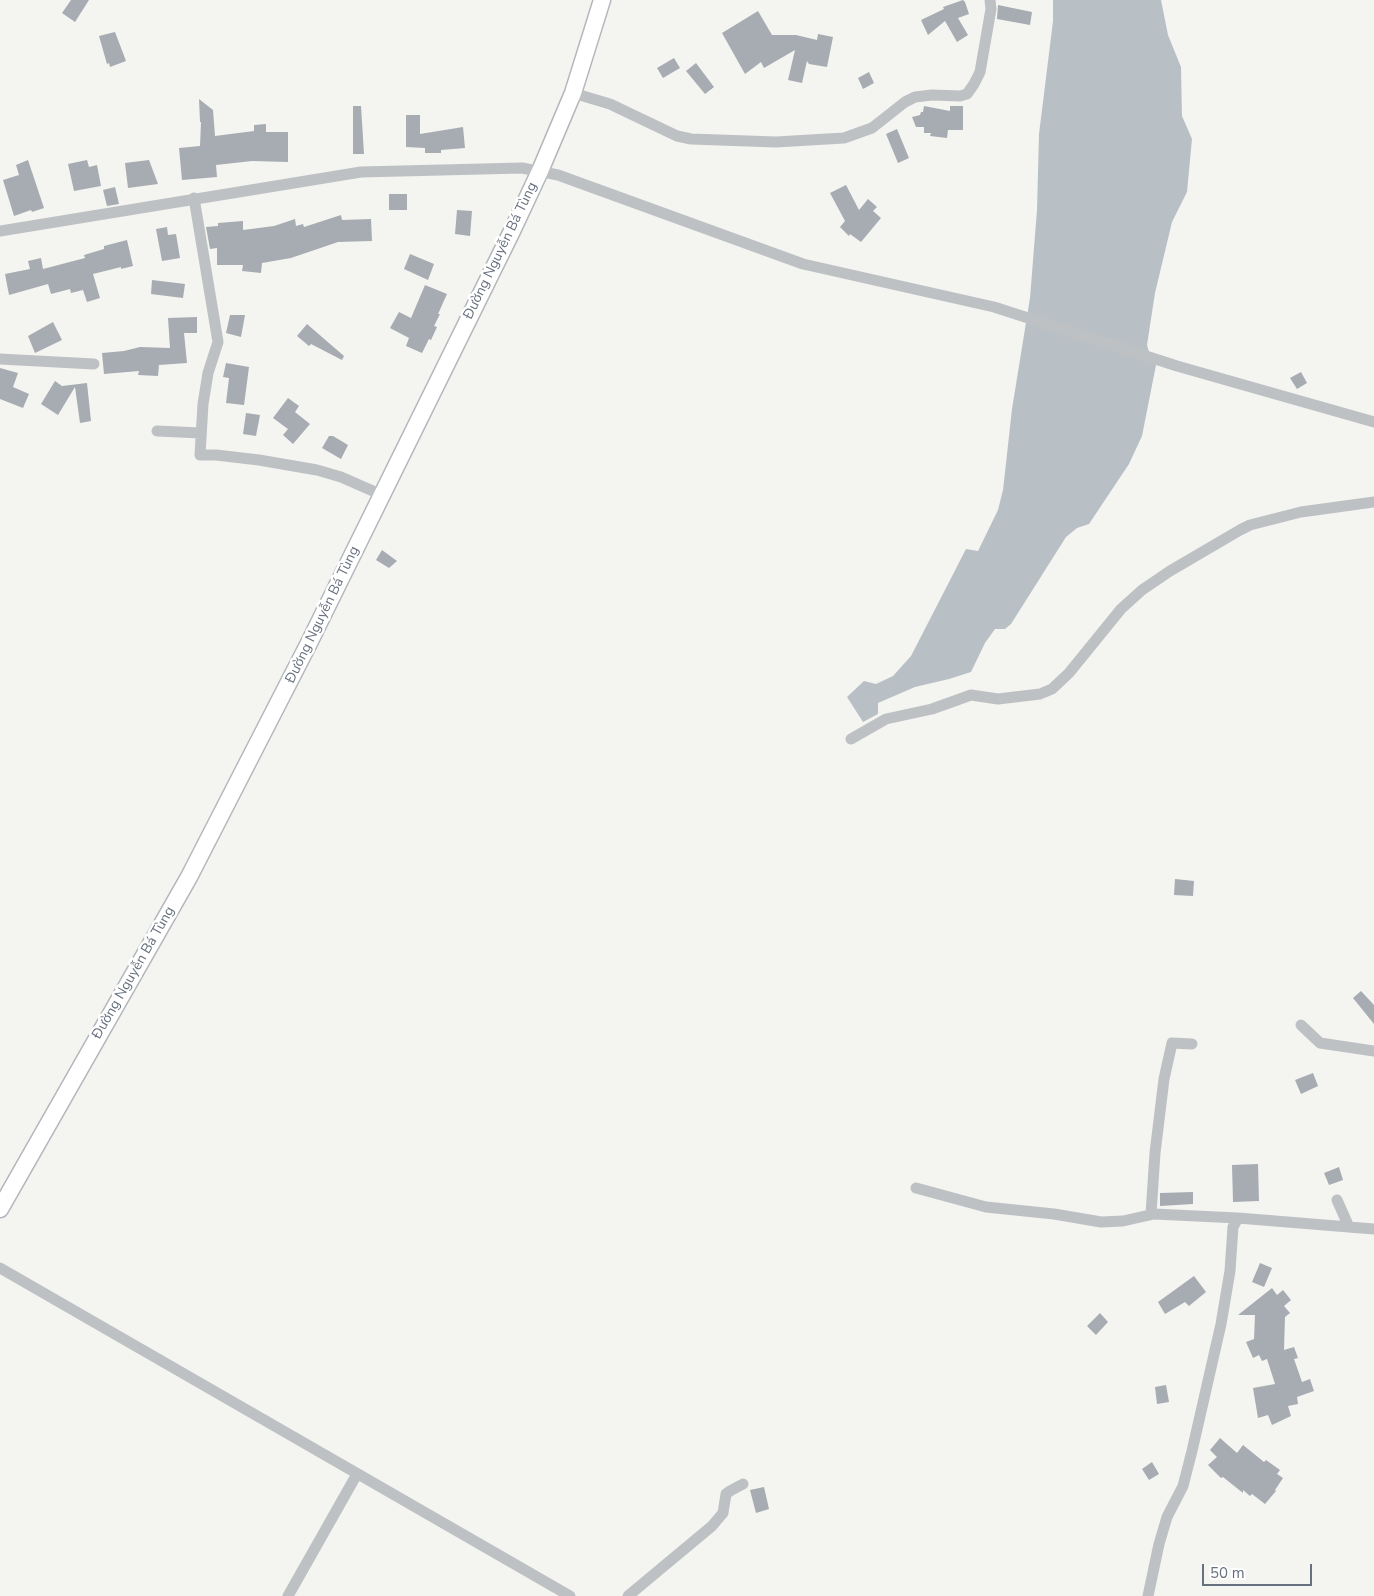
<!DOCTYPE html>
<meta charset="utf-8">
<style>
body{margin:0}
#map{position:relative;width:1374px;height:1596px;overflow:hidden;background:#f4f4f1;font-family:"Nunito Sans",sans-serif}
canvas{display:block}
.scale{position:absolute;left:1202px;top:1564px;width:110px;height:22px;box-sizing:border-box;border:2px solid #67707e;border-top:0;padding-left:6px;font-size:15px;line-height:18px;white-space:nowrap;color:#67707e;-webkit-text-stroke:4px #fff;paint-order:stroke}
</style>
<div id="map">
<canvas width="1374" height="1596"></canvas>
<div class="scale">50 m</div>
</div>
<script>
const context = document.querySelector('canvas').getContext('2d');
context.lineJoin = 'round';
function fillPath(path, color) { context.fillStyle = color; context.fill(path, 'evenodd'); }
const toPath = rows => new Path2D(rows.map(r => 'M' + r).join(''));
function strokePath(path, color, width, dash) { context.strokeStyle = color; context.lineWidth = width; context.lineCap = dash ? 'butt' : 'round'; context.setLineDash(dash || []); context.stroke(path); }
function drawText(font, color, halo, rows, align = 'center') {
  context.font = font + ' "Nunito Sans",sans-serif'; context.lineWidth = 5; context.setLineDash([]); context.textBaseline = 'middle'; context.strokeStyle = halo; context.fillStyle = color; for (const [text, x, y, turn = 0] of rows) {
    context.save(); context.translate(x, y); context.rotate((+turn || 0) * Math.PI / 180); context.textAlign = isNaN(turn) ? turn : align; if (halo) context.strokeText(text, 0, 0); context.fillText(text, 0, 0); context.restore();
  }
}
const water = toPath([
 [1053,0,1161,0,1168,35,1181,67,1182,116,1192,139,1187,192,1172,222,1155,293,1147,345,1150,355,1156,365,1142,436,1129,464,1089,524,1077,528,1066,537,1011,624,1005,629,995,629,985,643,971,672,949,679,915,687,878,703,878,714,863,722,847,697,864,681,876,684,893,676,911,656,966,549,978,551,998,510,1003,490,1012,409,1030,298,1037,210,1039,134,1053,21]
]);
const building = toPath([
 [71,0,89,0,75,22,62,13],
 [963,0,965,2,969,14,958,18,968,35,957,42,945,21,928,35,921,20,944,9,943,7],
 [998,5,1032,12,1030,25,997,19],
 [758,11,772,35,796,35,817,40,818,34,833,37,827,67,809,64,807,61,802,83,788,80,795,50,764,68,761,62,745,74,722,33],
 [115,32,126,61,110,67,109,63,107,64,99,36],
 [674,58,680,68,663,78,657,68],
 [696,63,714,87,705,94,686,71],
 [869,72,874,83,863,89,858,78],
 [199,99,213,110,215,136,254,131,254,125,266,124,266,132,288,132,288,162,252,161,216,165,217,177,182,180,179,148,200,146,201,122,200,122],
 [353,106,361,106,364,154,353,154],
 [924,106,950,111,950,106,963,106,963,130,948,130,947,138,930,136,931,133,924,133,924,127,916,127,912,117,920,115,921,112,923,112],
 [406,115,420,115,420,134,463,127,465,148,441,150,441,153,425,153,425,148,406,147],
 [897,129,909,158,898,163,886,134],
 [28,160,44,208,32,212,31,210,14,216,3,180,19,175,16,165],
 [87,160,89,167,97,165,101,186,74,191,68,164],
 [149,160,158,184,128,188,125,163],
 [846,185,859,210,868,199,877,207,873,211,881,218,861,242,850,234,849,236,840,227,845,221,830,193],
 [115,187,119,204,107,206,103,190],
 [389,194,407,194,407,210,389,210],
 [457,210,472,211,470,236,455,234],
 [341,215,342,220,371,219,372,241,338,242,291,258,262,263,261,273,242,271,243,265,217,265,217,248,210,249,206,227,218,226,218,223,243,221,243,230,274,226,295,219,296,226,303,224,304,227],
 [167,227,168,235,176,234,180,258,162,261,156,229],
 [127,240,133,266,121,269,121,267,93,274,100,298,87,302,83,290,71,293,70,289,51,294,48,284,9,295,5,274,30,269,28,261,41,258,43,269,85,258,84,255,104,249,104,246],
 [410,254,434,264,428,280,404,269],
 [152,280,185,284,183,298,151,294],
 [425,285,447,294,438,314,440,314,434,326,437,327,431,340,429,339,422,353,406,346,409,338,390,328,399,312,411,318],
 [230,315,245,315,241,337,226,333],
 [197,317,197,333,184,333,187,363,159,365,158,376,138,375,139,371,104,374,102,353,124,351,140,347,170,348,168,318],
 [53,322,62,340,35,353,28,336],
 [307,324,344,356,342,360,311,344,309,346,297,336],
 [226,363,249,367,244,405,226,403,229,378,223,377],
 [0,368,18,373,13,387,29,394,23,408,0,399],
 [1301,372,1307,383,1297,389,1290,378],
 [55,381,62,386,87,383,91,421,80,423,75,387,58,415,41,404],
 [288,398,299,406,295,412,310,424,293,444,283,435,288,429,273,418],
 [246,413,260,415,256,436,243,434],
 [329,436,333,436,348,445,341,459,322,448],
 [382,550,397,561,389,568,376,560],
 [1175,879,1194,881,1193,896,1174,895],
 [1361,991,1374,1005,1374,1024,1353,998],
 [1313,1073,1318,1086,1301,1094,1295,1080],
 [1258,1164,1259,1201,1233,1202,1232,1165],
 [1339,1167,1343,1180,1329,1185,1324,1173],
 [1193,1192,1193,1204,1160,1206,1160,1193],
 [1260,1263,1272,1268,1264,1287,1252,1282],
 [1194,1276,1206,1292,1189,1306,1185,1302,1165,1314,1158,1302],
 [1272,1288,1277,1295,1283,1290,1291,1300,1284,1306,1290,1313,1285,1317,1284,1350,1294,1347,1298,1358,1294,1359,1302,1382,1310,1379,1314,1391,1297,1397,1298,1404,1288,1406,1291,1416,1272,1425,1268,1415,1258,1418,1253,1388,1275,1384,1267,1359,1262,1361,1259,1355,1253,1358,1246,1342,1254,1339,1255,1315,1238,1315],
 [1100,1313,1108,1322,1096,1335,1087,1326],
 [1166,1385,1169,1402,1157,1404,1155,1387],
 [1220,1438,1237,1453,1243,1445,1264,1462,1266,1460,1280,1470,1277,1474,1283,1478,1275,1490,1276,1491,1265,1504,1252,1494,1250,1496,1243,1490,1243,1493,1223,1477,1221,1478,1208,1465,1217,1457,1210,1450],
 [1152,1462,1159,1474,1149,1480,1142,1469],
 [764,1487,769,1509,756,1513,750,1490]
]);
const street = toPath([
 [573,93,610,104,677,136,691,139,776,142,844,138,872,128,905,102,915,97,932,95,960,96,967,94,974,84,980,72,991,9,990,0],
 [194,198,218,342,208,373,203,404,200,455,216,455,259,460,317,470,341,477,382,495],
 [0,231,361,172,522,168,558,175,803,264,994,307,1177,366,1374,422],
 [0,359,94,364],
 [157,431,201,433],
 [851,739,886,719,932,709,971,695,998,699,1040,694,1052,689,1069,673,1121,609,1142,590,1170,571,1240,530,1250,525,1301,512,1374,502],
 [1301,1025,1320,1043,1374,1051],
 [916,1188,986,1207,1054,1214,1101,1222,1123,1221,1154,1214,1238,1218],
 [1337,1200,1349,1227,1374,1229],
 [1151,1214,1155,1153,1164,1079,1172,1043,1192,1044],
 [0,1268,570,1596],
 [288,1596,357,1474],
 [628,1596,712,1526,723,1513,726,1494,730,1491,743,1484],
 [1148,1596,1159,1544,1167,1517,1183,1486,1192,1451,1221,1324,1230,1271,1233,1227,1238,1218,1349,1227]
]);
const secondary = toPath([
 [0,1209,189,877,309,643,512,231,540,171,573,93,602,0]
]);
const streetNames = [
 ["Đường Nguyễn Bá Tùng",501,251,-64],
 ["Đường Nguyễn Bá Tùng",323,615,-64],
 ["Đường Nguyễn Bá Tùng",134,973,-60]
];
fillPath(water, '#b9c0c5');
fillPath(building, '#a7acb2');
strokePath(secondary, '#b3b6bb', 19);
strokePath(street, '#bec1c4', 11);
strokePath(secondary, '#fff', 16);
drawText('14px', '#67707e', '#fff', streetNames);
</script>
